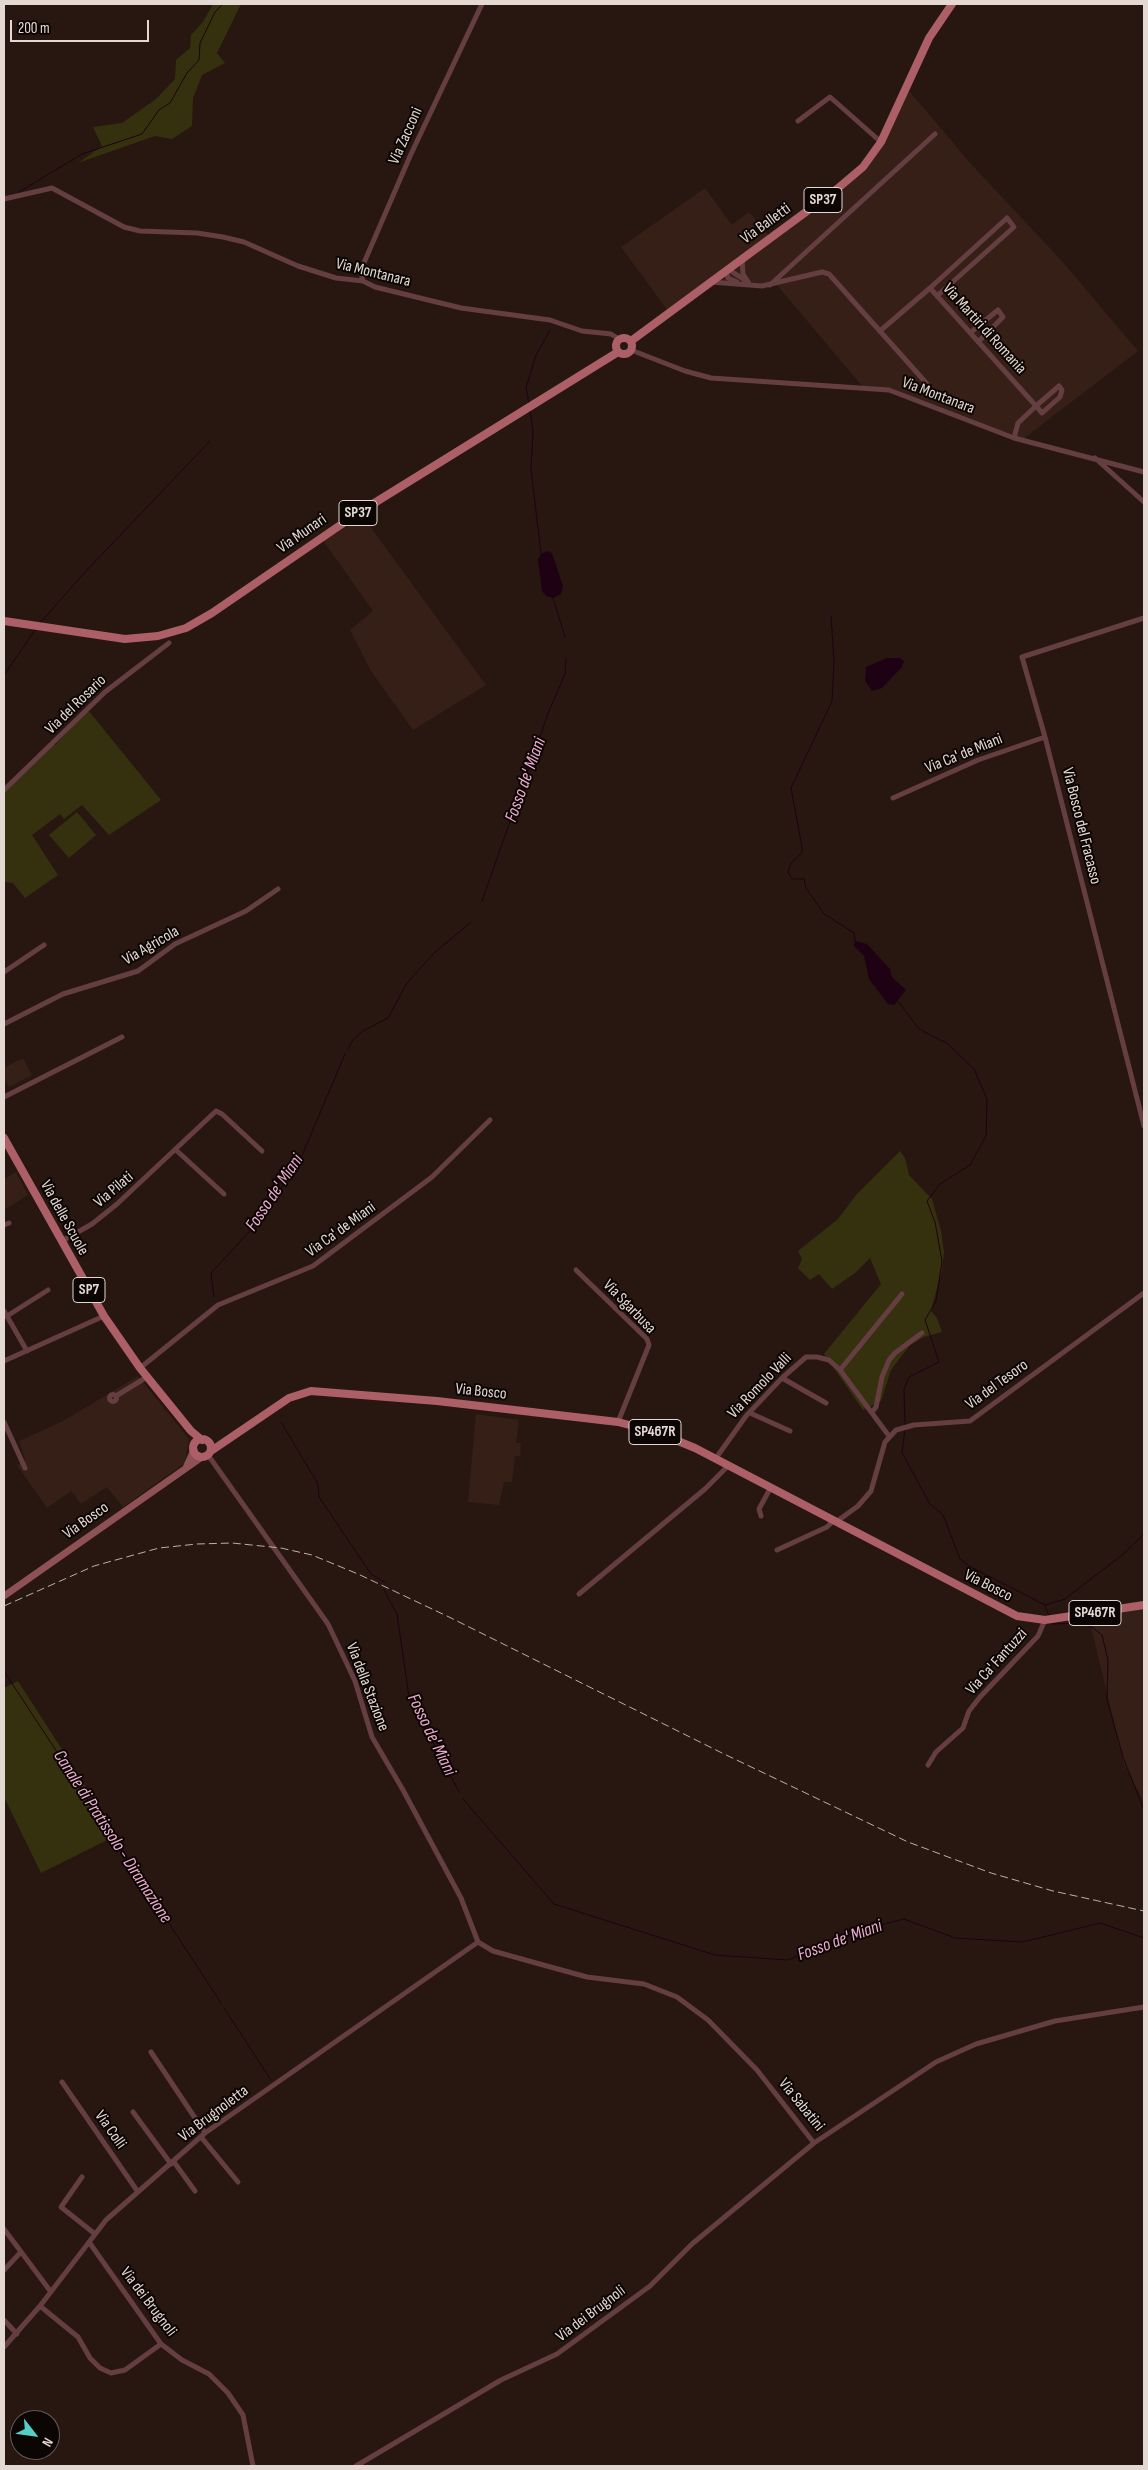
<!DOCTYPE html>
<style>
body{margin:0}
#map{position:relative;width:1148px;height:2470px;overflow:hidden;background:#281710;font-family:"Sofia Sans Condensed",sans-serif}
canvas{display:block}
.frame{position:absolute;inset:0;border:5px solid #e4d8d3;pointer-events:none}
.north{position:absolute;left:10px;top:2410px;width:50px;height:50px;box-sizing:border-box;background:#0b0503;border:1px solid #625956;border-radius:50%;rotate:120deg;font-size:14px;font-weight:700;line-height:20px;text-align:center;color:#e4d8d3}
.north::after{content:'';display:block;margin:auto;width:18px;height:22px;background:#55cec6;clip-path:polygon(50% 0,100% 100%,50% 72%,0 100%)}
.scale{position:absolute;left:10px;top:20px;width:139px;height:22px;box-sizing:border-box;border:2px solid #e4d8d3;border-top:0;padding-left:6px;font-size:15px;line-height:18px;white-space:nowrap;color:#e4d8d3;-webkit-text-stroke:4px #0b0503;paint-order:stroke}
</style>
<div id="map">
<canvas width="1148" height="2470"></canvas>
<div class="frame"></div>
<div class="north">N</div>
<div class="scale">200 m</div>
</div>
<script>
const context = document.querySelector('canvas').getContext('2d');
context.lineJoin = 'round';
function fillPath(path, color) { context.fillStyle = color; context.fill(path, 'evenodd'); }
const toPath = rows => new Path2D(rows.map(r => 'M' + r).join(''));
function strokePath(path, color, width, dash) { context.strokeStyle = color; context.lineWidth = width; context.lineCap = dash ? 'butt' : 'round'; context.setLineDash(dash || []); context.stroke(path); }
function drawText(font, color, halo, rows, align = 'center') {
  context.font = font + ' "Sofia Sans Condensed",sans-serif'; context.lineWidth = 4; context.setLineDash([]); context.textBaseline = 'middle'; context.strokeStyle = halo; context.fillStyle = color; for (const [text, x, y, turn = 0] of rows) {
    context.save(); context.translate(x, y); context.rotate((+turn || 0) * Math.PI / 180); context.textAlign = isNaN(turn) ? turn : align; if (halo) context.strokeText(text, 0, 0); context.fillText(text, 0, 0); context.restore();
  }
}
const built = toPath([
 [905,86,971,164,1061,260,1138,351,1023,439,887,389,862,386,777,285,738,284,711,279,668,311,621,247,705,188,732,225,749,212,769,236,848,179,867,159,881,138],
 [358,510,486,685,413,730,371,671,350,630,373,611,319,535],
 [23,1058,32,1075,9,1087,4,1078,4,1068],
 [16,1172,28,1195,4,1210,4,1179],
 [138,1376,189,1439,185,1463,123,1507,107,1487,81,1504,71,1491,47,1508,17,1465,25,1460,19,1441,63,1421],
 [476,1414,519,1420,516,1443,521,1443,520,1456,515,1456,512,1482,504,1482,499,1505,468,1502],
 [1144,1601,1144,1802,1124,1764,1087,1610]
]);
const green = toPath([
 [213,4,241,4,217,53,225,63,202,75,193,98,192,126,172,139,155,136,78,163,102,146,93,127,122,123,156,99,175,79,176,60,190,48,191,35,203,22],
 [88,710,161,800,109,835,82,805,64,819,60,814,32,835,58,875,25,898,13,883,4,882,4,787,47,748,56,744],
 [77,812,96,835,69,858,49,835],
 [900,1151,905,1158,909,1175,932,1199,941,1231,944,1252,942,1269,931,1311,937,1318,942,1332,924,1337,910,1345,891,1370,881,1401,863,1410,824,1354,881,1284,870,1258,855,1273,832,1289,819,1274,810,1280,798,1268,802,1259,798,1251,838,1219,856,1195],
 [18,1681,117,1835,41,1873,4,1797,4,1688]
]);
const water = toPath([
 [547,551,552,553,563,586,561,594,553,598,546,596,542,591,538,560,541,554],
 [887,658,900,658,904,661,902,667,882,688,872,691,865,681,866,667],
 [855,941,867,944,890,969,892,977,906,990,894,1005,888,1004,869,979,864,956,854,946]
]);
const stream = toPath([
 [19,192,82,154,142,134,159,110,170,103,187,73,199,60,200,43,215,12,223,4],
 [529,404,526,388,536,355,550,330],
 [530,411,533,431,531,469,541,554],
 [553,598,565,637],
 [831,616,834,661,832,701,791,788,802,847,802,853,791,863,788,872,792,879,804,879,806,888,824,914,854,933,855,941],
 [40,623,87,570,210,441],
 [4,675,35,630],
 [482,901,549,711,565,674,566,658],
 [898,1001,919,1029,948,1044,974,1069,987,1099,986,1136,970,1165,940,1184,927,1201,935,1222,942,1261,936,1301,925,1320,939,1362,909,1377,904,1389,905,1425],
 [348,1049,353,1040,363,1031,388,1018,407,983,434,953,470,923],
 [214,1297,211,1273,249,1232,298,1165,345,1054],
 [281,1422,318,1484,319,1497,371,1574,385,1582],
 [905,1429,902,1453,930,1504,943,1515,960,1559,969,1566,1045,1605],
 [384,1590,397,1614,409,1697,459,1792],
 [1049,1616,1045,1605,1065,1599,1122,1555,1144,1534],
 [1051,1622,1052,1624,1077,1623,1092,1627,1102,1635,1108,1660,1107,1699,1123,1757,1144,1810],
 [4,1671,221,2003],
 [463,1799,554,1904,715,1955,788,1960,869,1928,904,1919,955,1938,1023,1942,1100,1923,1144,1938],
 [224,2008,271,2080]
]);
const street = toPath([
 [798,121,830,97,881,142],
 [4,199,52,188,124,227,140,231,197,233,223,237,244,242,298,266,336,278,363,281,375,287,461,308,550,320,582,331,611,334,619,339],
 [742,259,743,274,750,285],
 [728,269,746,281],
 [726,271,728,278,737,282],
 [363,281,361,273,363,265,411,154,482,4],
 [711,282,762,286,822,272,829,274,928,385],
 [770,285,935,134],
 [930,288,1007,218,1014,227,937,296],
 [880,331,930,288,1036,406,1018,423,1014,438],
 [970,333,998,310,1003,317,978,342],
 [631,350,685,371,711,378,889,390,1014,438,1144,472],
 [1059,386,1062,390,1060,397,1042,413,1036,406,1059,386],
 [1095,458,1144,502],
 [1144,618,1022,657,1045,737,1144,1126],
 [4,790,105,692,169,643],
 [893,798,978,760,1045,737],
 [4,972,44,945],
 [4,1024,63,994,138,971,175,944,246,911,278,889],
 [4,1097,122,1037],
 [176,1150,224,1194],
 [4,1225,9,1223],
 [62,1241,92,1224,117,1204,216,1111,222,1114,262,1151],
 [576,1270,647,1339,649,1345,618,1422],
 [4,1311,27,1351],
 [7,1316,48,1290],
 [4,1361,104,1316],
 [140,1368,218,1305,313,1266,432,1177,490,1120],
 [840,1370,902,1294],
 [782,1378,826,1403],
 '109.5 1398a3.5 3.5 0 1 1 7 0a3.5 3.5 0 1 1-7 0Z',
 [116,1396,147,1377],
 [872,1412,876,1407,882,1377,889,1360,895,1353,922,1333],
 [750,1413,790,1431],
 [4,1422,25,1468],
 [208,1455,328,1624,355,1681,372,1737,403,1790,461,1898,478,1942],
 [716,1458,746,1416,782,1378,806,1357,817,1357,829,1360,840,1370,889,1436],
 [761,1516,759,1509,771,1487],
 [836,1522,858,1506,871,1491,885,1442,896,1430,914,1425,970,1421,1144,1293],
 [777,1550,827,1527,833,1521],
 [579,1594,705,1489,729,1465],
 [928,1765,936,1752,963,1728,969,1711,980,1697,1038,1636,1045,1620],
 [478,1942,493,1951,536,1963,587,1977,644,1984,677,1997,708,2020,757,2070,814,2143],
 [151,2052,205,2133],
 [62,2082,138,2192],
 [133,2112,171,2164],
 [201,2137,238,2182],
 [174,2162,195,2191],
 [82,2177,61,2207,95,2234],
 [4,2229,51,2292],
 [89,2242,161,2344,182,2360,209,2374,228,2393,243,2415,253,2466],
 [4,2270,21,2252],
 [40,2306,78,2337,90,2358,100,2368,111,2373,125,2370,161,2344],
 [4,2320,17,2334],
 [4,2347,40,2306,106,2220,205,2133,478,1942],
 [356,2466,501,2380,557,2354,650,2286,692,2244,814,2143,936,2062,976,2044,1055,2021,1144,2007]
]);
const secondary = toPath([
 [186,1468,194,1450],
 [4,1596,202,1457]
]);
const primary = toPath([
 '616 346a8 8 0 1 1 16 0a8 8 0 1 1-16 0Z',
 [631,341,837,189,863,167,881,142,929,38,952,4],
 [4,621,125,639,158,636,186,628,212,613,355,515,618,352],
 [4,1138,104,1316,140,1368,191,1431,202,1440],
 '193 1448a9 9 0 1 1 18 0a9 9 0 1 1-18 0Z',
 [211,1451,289,1398,311,1391,437,1401,618,1422,656,1432,695,1448,1017,1616,1045,1620,1144,1605]
]);
const rail = toPath([
 [4,1606,94,1566,159,1548,197,1544,232,1543,281,1548,312,1555,358,1574,449,1617,722,1753,908,1842,991,1873,1053,1891,1144,1911]
]);
const shields = [
 [823,200,38],
 [358,513,38],
 [89,1290,32],
 [655,1432,52],
 [1095,1613,52]
];
const shieldNames = [
 ["SP37",823,200],
 ["SP37",358,513],
 ["SP7",89,1290],
 ["SP467R",655,1432],
 ["SP467R",1095,1613]
];
const streetNames = [
 ["Via Zacconi",406,136,-66],
 ["Via Balletti",766,224,-36],
 ["Via Montanara",373,273,14],
 ["Via Martiri di Romania",984,329,48],
 ["Via Montanara",938,396,21],
 ["Via Munari",302,534,-35],
 ["Via del Rosario",76,705,-44],
 ["Via Ca' de Miani",964,754,-22],
 ["Via Bosco del Fracasso",1081,826,76],
 ["Via Agricola",151,946,-30],
 ["Via Pilati",114,1190,-40],
 ["Via delle Scuole",64,1218,61],
 ["Via Ca' de Miani",341,1230,-36],
 ["Via Sgarbusa",629,1307,46],
 ["Via del Tesoro",997,1385,-36],
 ["Via Romolo Valli",760,1386,-46],
 ["Via Bosco",481,1392,6],
 ["Via Bosco",86,1521,-35],
 ["Via Bosco",988,1586,27],
 ["Via Ca' Fantuzzi",997,1662,-48],
 ["Via della Stazione",367,1687,69],
 ["Via Sabatini",801,2105,51],
 ["Via Brugnoletta",214,2114,-37],
 ["Via Colli",110,2130,55],
 ["Via dei Brugnoli",148,2302,53],
 ["Via dei Brugnoli",591,2314,-37]
];
const waterNames = [
 ["Fosso de' Miani",526,780,-70],
 ["Fosso de' Miani",275,1193,-56],
 ["Fosso de' Miani",431,1735,64],
 ["Canale di Pratissolo - Diramazione",112,1837,57],
 ["Fosso de' Miani",840,1941,-20]
];
fillPath(built, '#361f16');
fillPath(green, '#35310e');
fillPath(water, '#1e0213');
strokePath(stream, '#1e0213', 1);
strokePath(street, '#643e41', 5);
strokePath(secondary, '#8d5156', 7);
strokePath(primary, '#ac5f66', 8);
strokePath(rail, '#bcafa9', 1, [8, 4]);
for (const [x, y, w] of shields) { const box = new Path2D(); box.roundRect(x - w / 2, y - 12.5, w, 25, 4); context.fillStyle = '#0b0503'; context.fill(box); strokePath(box, '#e4d8d3', 1); }
drawText('bold 15px', '#e4d8d3', null, shieldNames);
drawText('16px', '#e4d8d3', '#0b0503', streetNames);
drawText('italic 18px', '#eeacd0', '#0b0503', waterNames);
</script>
